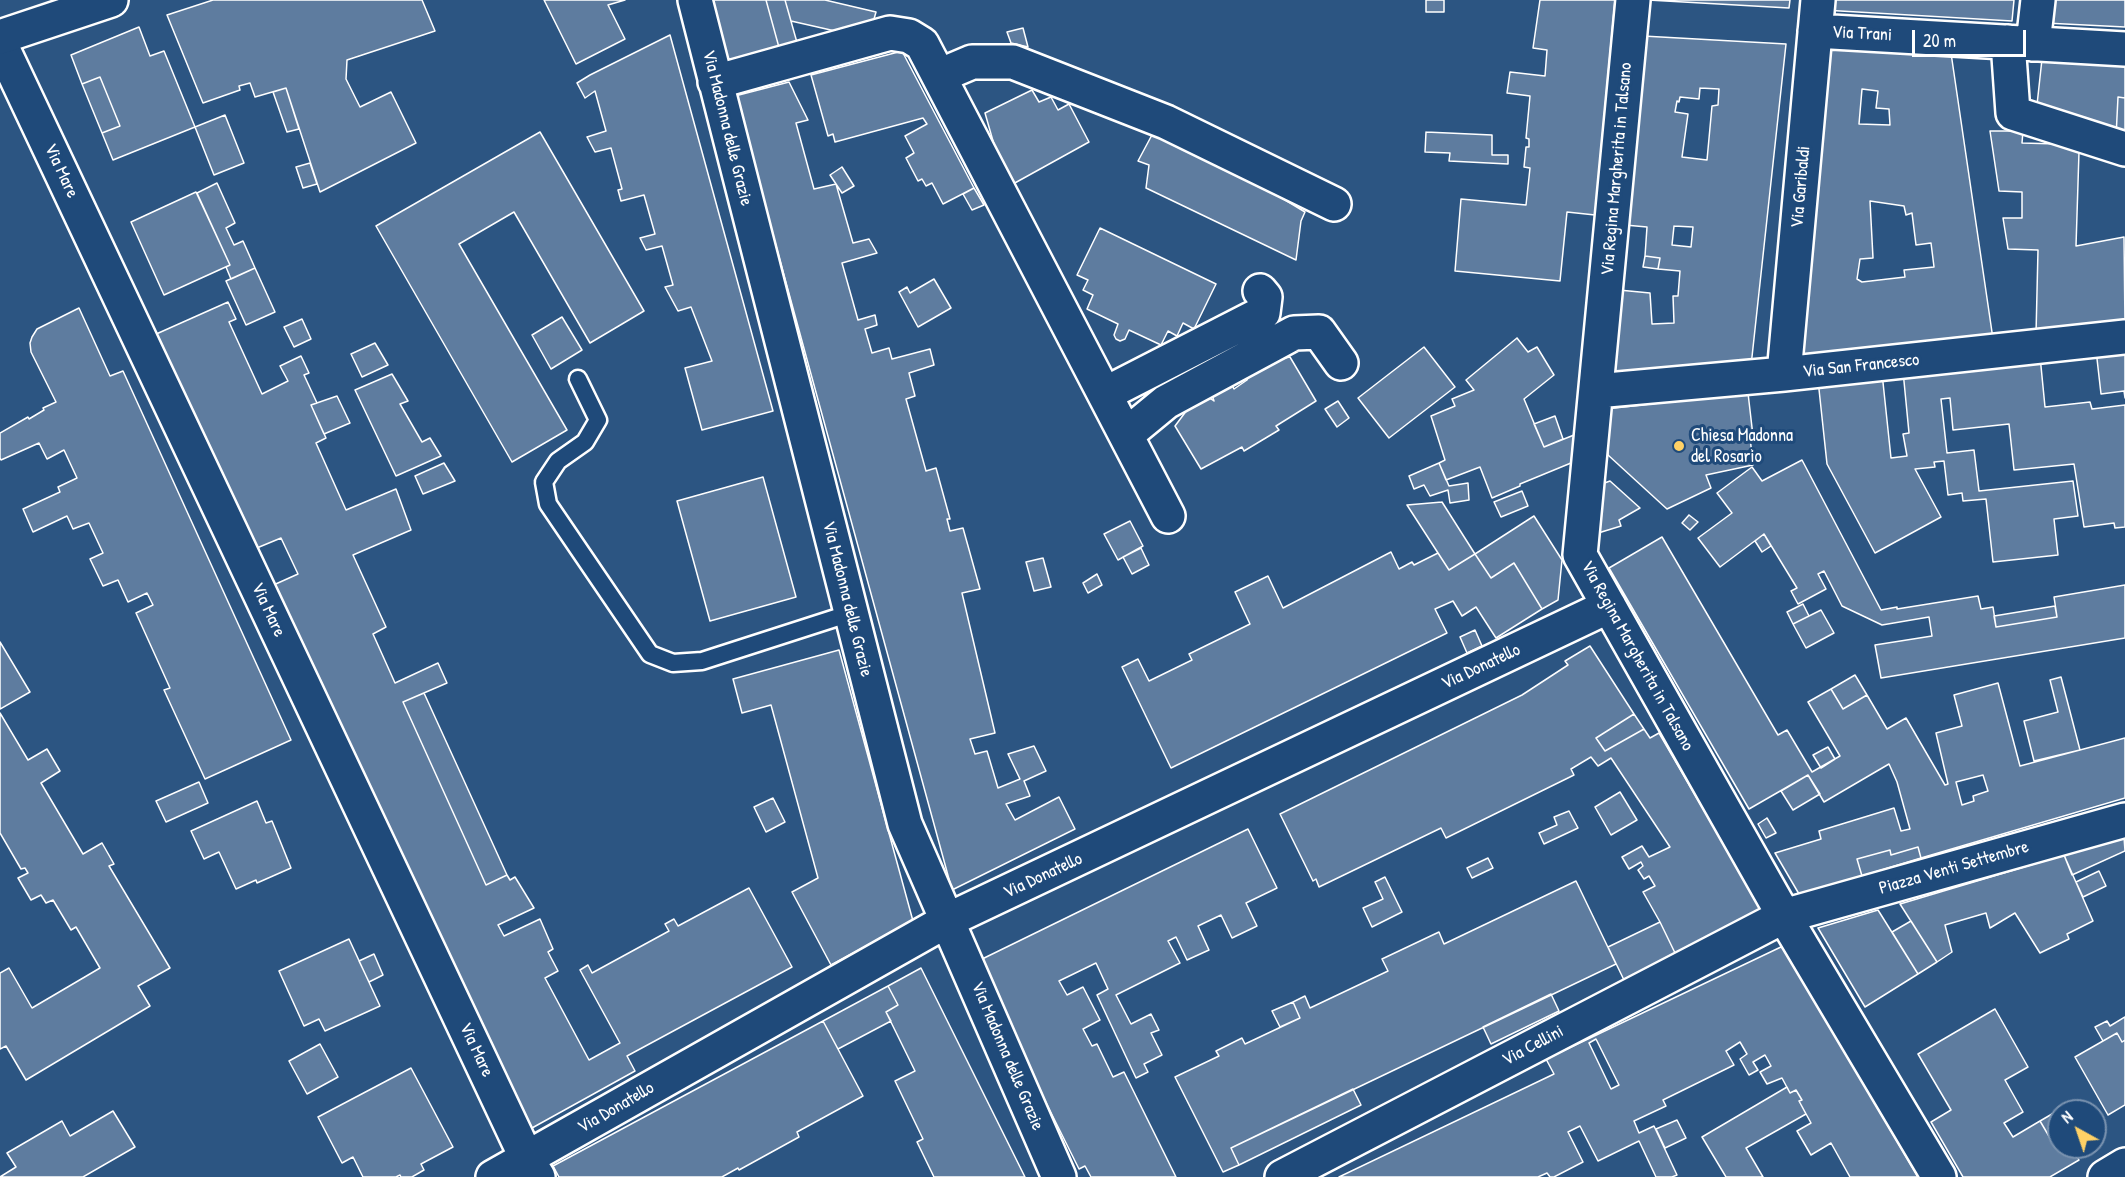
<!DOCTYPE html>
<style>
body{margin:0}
#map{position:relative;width:2125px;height:1177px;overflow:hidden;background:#2c5582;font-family:"Patrick Hand",sans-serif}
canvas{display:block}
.north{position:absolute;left:2047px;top:1099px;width:60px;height:60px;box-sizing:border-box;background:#1f4a7a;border:2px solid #7992af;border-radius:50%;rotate:320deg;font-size:16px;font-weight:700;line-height:24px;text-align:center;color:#fff}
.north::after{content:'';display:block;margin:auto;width:21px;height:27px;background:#ffd166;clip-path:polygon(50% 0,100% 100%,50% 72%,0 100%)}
.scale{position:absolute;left:1912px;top:30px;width:114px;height:27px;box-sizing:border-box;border:3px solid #fff;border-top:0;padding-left:8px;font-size:18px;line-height:21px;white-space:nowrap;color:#fff;-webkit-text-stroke:4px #1f4a7a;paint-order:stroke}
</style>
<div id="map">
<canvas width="2125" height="1177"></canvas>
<div class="north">N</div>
<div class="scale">20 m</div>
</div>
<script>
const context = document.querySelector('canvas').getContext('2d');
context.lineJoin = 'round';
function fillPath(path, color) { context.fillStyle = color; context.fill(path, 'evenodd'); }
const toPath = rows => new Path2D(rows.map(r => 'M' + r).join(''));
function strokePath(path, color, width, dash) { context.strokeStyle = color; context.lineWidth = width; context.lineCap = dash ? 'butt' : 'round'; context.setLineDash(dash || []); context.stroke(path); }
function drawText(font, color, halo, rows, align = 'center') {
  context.font = font + ' "Patrick Hand",sans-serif'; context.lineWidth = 6; context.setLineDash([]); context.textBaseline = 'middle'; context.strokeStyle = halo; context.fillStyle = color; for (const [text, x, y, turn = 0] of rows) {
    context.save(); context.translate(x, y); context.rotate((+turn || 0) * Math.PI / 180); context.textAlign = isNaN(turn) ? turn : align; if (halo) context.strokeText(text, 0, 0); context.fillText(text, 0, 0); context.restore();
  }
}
const building = toPath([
 [213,0,422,0,435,31,347,60,346,79,360,107,391,92,416,143,320,192,286,88,255,97,250,83,239,86,240,90,203,103,167,15,213,0],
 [544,0,625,0,608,5,625,39,576,64,544,0],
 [708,0,766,0,780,51,726,66,708,0],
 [766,0,785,0,798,46,780,51,766,0],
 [785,0,825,0,876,12,872,26,844,33,791,21,785,0],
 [1426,0,1444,0,1444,12,1426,12,1426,0],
 [1540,0,1615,0,1595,215,1567,212,1560,281,1455,271,1461,199,1526,205,1530,168,1524,167,1526,147,1529,147,1529,139,1526,138,1530,96,1507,93,1510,72,1545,76,1547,50,1533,48,1540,0],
 [1648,0,1790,0,1789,8,1648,0],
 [1824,0,2014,0,2012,21,1823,10,1824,0],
 [2048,0,2125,0,2125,27,2045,23,2048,0],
 [139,27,150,56,164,51,195,127,113,160,102,133,120,126,100,77,82,84,71,55,139,27],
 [1023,28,1028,47,1011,43,1007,32,1023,28],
 [670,35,773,411,702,430,685,368,712,361,691,307,678,311,665,287,673,285,662,246,646,250,640,238,655,234,644,195,621,201,618,190,622,189,611,148,595,152,587,137,606,131,595,91,585,98,577,83,590,75,670,35],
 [1643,36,1786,44,1751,366,1610,381,1619,290,1650,293,1652,324,1674,323,1673,296,1678,296,1680,271,1658,269,1660,258,1645,256,1647,227,1625,225,1643,36],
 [1700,88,1719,89,1718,105,1712,106,1707,160,1682,157,1688,114,1675,112,1677,101,1679,102,1680,97,1699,99,1700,88],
 [1674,226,1693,227,1691,247,1672,245,1674,226],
 [1818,45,1951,53,1993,339,1784,362,1818,45],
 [1862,89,1878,91,1876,108,1889,109,1890,125,1859,124,1862,89],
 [1870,201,1904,206,1906,215,1912,213,1916,245,1931,243,1934,267,1904,270,1905,277,1862,282,1857,279,1860,259,1873,258,1870,201],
 [902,51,974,188,943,204,932,183,926,186,922,179,918,181,906,158,914,153,905,136,927,124,923,118,835,142,833,134,828,136,811,75,902,51],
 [2042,59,2125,63,2125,98,2118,97,2116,137,2036,114,2042,59],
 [100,77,120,126,102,133,82,84,100,77],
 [789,82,808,120,796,123,814,189,836,184,853,243,869,239,877,253,842,263,858,320,875,315,877,325,865,329,872,353,889,348,892,359,930,349,934,365,909,373,915,396,906,399,926,471,936,468,950,519,947,519,950,531,963,528,980,589,962,593,995,733,970,739,975,754,987,751,998,788,1020,779,1008,754,1034,746,1046,771,1024,781,1030,796,1006,804,1015,820,1059,797,1075,829,952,890,735,96,789,82],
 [286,88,299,129,287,132,273,92,286,88],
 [1032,90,1039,102,1051,97,1058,110,1069,104,1089,142,1013,184,997,155,985,113,1032,90],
 [2118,97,2125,98,2125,140,2116,137,2118,97],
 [225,115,244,163,214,175,195,127,225,115],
 [1990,131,2023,131,2022,143,2058,144,2079,152,2076,246,2124,237,2125,325,2036,334,2038,250,2008,249,2003,218,2022,218,2022,192,1999,191,1990,131],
 [540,132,644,311,590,343,514,212,459,244,567,430,512,462,376,226,540,132],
 [1426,132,1492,135,1492,155,1508,155,1508,164,1449,161,1450,153,1425,152,1426,132],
 [1153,133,1234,169,1305,212,1301,221,1296,260,1146,188,1149,165,1138,161,1153,133],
 [310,163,317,184,303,188,296,167,310,163],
 [842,167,854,186,842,193,830,175,842,167],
 [217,183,235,223,226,228,234,245,243,241,255,268,231,279,226,267,230,265,197,193,217,183],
 [974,188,984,205,972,210,963,194,974,188],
 [196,192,230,265,164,295,131,222,196,192],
 [1100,228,1216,284,1194,329,1183,323,1177,336,1168,331,1161,345,1129,330,1125,339,1120,341,1116,339,1114,335,1118,324,1087,309,1093,295,1083,290,1088,280,1077,275,1100,228],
 [1645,256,1660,258,1658,269,1643,267,1645,256],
 [255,268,275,312,246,325,226,281,255,268],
 [934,279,951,308,918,327,899,292,907,287,910,293,934,279],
 [228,302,236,319,229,322,262,394,288,381,280,366,301,356,309,373,304,375,317,403,311,405,326,438,316,443,346,510,396,489,411,530,353,555,386,627,373,634,395,683,438,663,447,683,403,702,486,885,507,875,510,880,515,877,534,908,498,925,504,936,540,919,553,949,548,952,558,971,545,978,589,1060,620,1043,580,970,588,965,592,973,669,931,665,924,674,919,678,926,749,888,792,967,627,1056,635,1071,532,1128,463,998,269,587,298,574,281,538,252,550,154,335,228,302],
 [79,308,110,376,123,371,291,740,205,779,164,690,170,688,136,613,153,605,147,593,128,602,118,580,103,586,90,559,103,553,89,523,73,529,67,516,33,532,23,509,60,492,58,487,77,478,64,450,47,459,39,443,1,460,0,458,0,433,28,417,29,419,44,410,43,408,56,402,31,352,30,343,32,337,37,329,79,308],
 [562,317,582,350,551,369,532,335,562,317],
 [302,319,311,339,294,347,284,327,302,319],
 [1517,338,1528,352,1537,347,1554,375,1524,399,1544,447,1574,435,1571,463,1520,484,1520,486,1492,498,1480,467,1446,480,1439,463,1445,460,1431,416,1455,406,1452,399,1474,390,1466,380,1517,338],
 [375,343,388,365,362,377,351,354,375,343],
 [1424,347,1455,387,1389,438,1358,398,1424,347],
 [2125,347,2125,398,2124,391,2101,394,2096,350,2125,347],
 [2040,356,2045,407,2090,402,2092,409,2125,405,2125,527,2115,528,2114,523,2084,527,2074,464,2014,470,2009,424,1953,430,1950,398,1941,399,1947,453,1974,450,1979,491,2073,481,2078,516,2054,519,2058,555,1993,562,1986,499,1963,501,1962,493,1948,495,1944,461,1934,462,1935,467,1915,469,1941,517,1875,553,1827,464,1818,380,1882,373,1891,458,1907,456,1903,434,1909,433,1903,371,2040,356],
 [1290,357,1316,401,1276,426,1279,430,1244,451,1242,447,1201,469,1175,426,1187,410,1208,397,1214,401,1212,395,1231,383,1234,389,1247,380,1249,373,1268,361,1290,357],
 [392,374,408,401,400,404,422,442,430,438,441,456,396,476,355,390,392,374],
 [1748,393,1753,436,1750,437,1753,465,1706,475,1711,488,1667,509,1608,455,1606,409,1748,393],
 [337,396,350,423,324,434,311,405,337,396],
 [1338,401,1349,418,1337,427,1325,409,1338,401],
 [1555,416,1563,439,1544,447,1534,424,1555,416],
 [1802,460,1881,610,1897,607,1897,609,1978,596,1981,609,1993,607,1996,627,2057,617,2054,597,2125,585,2125,638,1881,678,1875,645,1932,636,1929,617,1882,625,1842,606,1824,571,1818,574,1826,589,1798,604,1791,591,1797,588,1764,534,1720,567,1698,538,1732,513,1717,493,1752,467,1762,481,1802,460],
 [444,463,455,481,423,494,415,476,444,463],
 [1439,463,1449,486,1468,483,1469,500,1450,503,1448,490,1430,496,1424,485,1414,489,1409,476,1439,463],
 [763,477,796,597,710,621,677,501,763,477],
 [1610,481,1640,508,1619,520,1621,526,1595,534,1599,485,1610,481],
 [1522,491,1528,506,1501,517,1494,502,1522,491],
 [1442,502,1475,554,1449,570,1407,505,1442,502],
 [1689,515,1698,522,1690,530,1682,523,1689,515],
 [1534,516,1562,560,1558,600,1542,609,1514,563,1491,578,1475,554,1534,516],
 [1130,521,1143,546,1118,560,1104,534,1130,521],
 [1764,534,1771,546,1762,552,1755,541,1764,534],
 [1662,537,1778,735,1787,730,1812,772,1840,756,1808,702,1831,689,1843,709,1867,695,1887,729,1906,718,1945,785,1948,784,1936,733,1962,726,1954,695,1998,683,2020,766,2125,738,2125,798,1921,858,1918,847,1891,855,1890,850,1857,859,1862,876,1799,894,1775,853,1821,839,1819,831,1894,808,1901,831,1910,829,1897,782,1889,764,1824,802,1808,775,1749,809,1609,568,1662,537],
 [1983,775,1988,791,1973,796,1974,801,1962,805,1956,782,1983,775],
 [1141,548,1149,565,1132,574,1123,557,1141,548],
 [1391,552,1399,569,1412,562,1414,565,1438,553,1449,570,1475,554,1491,578,1514,563,1542,609,1496,638,1476,607,1462,616,1453,601,1435,609,1447,633,1171,768,1122,667,1138,659,1149,681,1192,660,1189,654,1250,624,1235,592,1268,576,1283,608,1391,552],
 [1043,558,1051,587,1034,591,1026,562,1043,558],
 [1097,574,1102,585,1088,593,1083,583,1097,574],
 [1803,604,1809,616,1793,624,1787,612,1803,604],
 [2055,606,2057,617,1996,627,1994,616,2055,606],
 [1821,610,1834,633,1806,648,1793,624,1821,610],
 [1475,630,1482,646,1467,653,1460,637,1475,630],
 [0,642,30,692,0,709,0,642],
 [1590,646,1634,714,1596,738,1605,751,1644,729,1650,738,1659,733,1764,913,1676,955,1660,922,1643,892,1655,886,1649,876,1644,879,1638,870,1643,866,1641,862,1629,869,1622,857,1642,846,1649,857,1670,847,1611,758,1598,766,1591,757,1571,769,1574,775,1446,838,1441,828,1319,887,1316,879,1313,881,1280,814,1522,695,1568,665,1565,661,1590,646],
 [839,650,913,921,831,965,792,892,818,878,771,705,742,713,733,679,839,650],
 [1855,675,1867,695,1843,709,1831,689,1855,675],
 [2061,677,2080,750,2034,761,2024,721,2058,712,2050,680,2061,677],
 [424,693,507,875,486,885,403,702,424,693],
 [0,713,28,760,47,749,60,771,41,783,83,854,102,843,114,864,109,866,170,968,138,986,150,1006,26,1080,6,1046,0,1049,0,973,9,968,32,1008,100,968,76,927,71,930,53,900,46,903,41,895,31,900,18,878,28,873,25,868,21,869,0,833,0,713],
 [1634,714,1644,729,1605,751,1596,738,1634,714],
 [1828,747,1835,759,1821,768,1813,755,1828,747],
 [1808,775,1820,794,1793,810,1781,791,1808,775],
 [199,782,208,803,166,822,156,801,199,782],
 [1620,792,1637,820,1611,835,1595,807,1620,792],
 [773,798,785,822,766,832,754,807,773,798],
 [257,801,266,823,272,821,291,868,257,883,256,880,236,889,219,852,204,859,191,831,257,801],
 [1569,811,1578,828,1544,844,1539,833,1557,825,1554,817,1569,811],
 [1767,818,1776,833,1766,838,1758,824,1767,818],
 [1248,829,1277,888,1246,903,1257,926,1232,938,1221,915,1198,926,1209,950,1187,960,1176,937,1168,941,1180,963,1116,995,1131,1024,1151,1014,1159,1030,1151,1033,1162,1055,1144,1064,1148,1072,1136,1078,1097,995,1108,989,1096,963,1059,981,1067,995,1083,987,1100,1020,1083,1029,1092,1046,1097,1044,1113,1077,1124,1072,1176,1177,1091,1177,1085,1166,1079,1169,976,962,1248,829],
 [2124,837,2125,851,2072,875,2064,855,2124,837],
 [1918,847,1921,858,1862,876,1857,859,1890,850,1891,855,1918,847],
 [2064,855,2093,921,2067,934,2069,939,2040,953,2015,913,1990,928,1986,913,1945,925,1952,952,1937,962,1900,904,2064,855],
 [1488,858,1493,868,1472,878,1467,868,1488,858],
 [2099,871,2106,886,2083,897,2076,882,2099,871],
 [1385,877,1402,912,1372,927,1363,908,1383,899,1375,882,1385,877],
 [1576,881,1616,964,1231,1148,1239,1165,1223,1172,1175,1077,1219,1056,1216,1051,1242,1038,1245,1044,1300,1018,1293,1002,1305,996,1310,1008,1388,971,1382,959,1439,932,1444,944,1576,881],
 [1878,910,1918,974,1865,1007,1818,928,1878,910],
 [1911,921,1937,962,1918,974,1892,932,1911,921],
 [1660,922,1676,955,1624,980,1608,947,1660,922],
 [349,939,380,1006,325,1031,319,1019,304,1026,279,971,349,939],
 [1783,946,1918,1177,1850,1177,1831,1143,1811,1155,1797,1131,1811,1123,1799,1101,1802,1100,1796,1090,1790,1093,1782,1078,1767,1084,1760,1072,1771,1066,1765,1055,1753,1062,1758,1070,1749,1075,1740,1059,1747,1054,1740,1042,1726,1051,1734,1065,1663,1100,1666,1106,1634,1121,1639,1133,1654,1126,1677,1175,1672,1177,1656,1177,1639,1141,1598,1161,1580,1126,1568,1132,1583,1162,1554,1177,1550,1177,1547,1173,1538,1177,1339,1177,1554,1074,1546,1059,1783,946],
 [1596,1039,1619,1085,1611,1089,1589,1043,1596,1039],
 [374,954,383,975,369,982,359,961,374,954],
 [921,968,1025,1177,934,1177,917,1142,923,1139,895,1081,915,1071,886,1012,898,1005,888,986,921,968],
 [888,986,898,1005,886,1012,891,1021,838,1049,823,1021,888,986],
 [1551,994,1559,1011,1491,1044,1483,1027,1551,994],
 [1293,1002,1300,1018,1280,1027,1272,1011,1293,1002],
 [1995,1009,2028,1067,2005,1080,2023,1112,2004,1123,2013,1137,2040,1121,2053,1143,2059,1139,2059,1147,2072,1147,2079,1160,2050,1177,1963,1177,1931,1122,1951,1110,1918,1054,1995,1009],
 [2125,1017,2125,1040,2122,1042,2117,1033,2103,1041,2095,1027,2107,1021,2110,1026,2125,1017],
 [823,1021,863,1096,797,1132,799,1137,739,1170,738,1168,722,1177,559,1177,553,1166,823,1021],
 [2117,1033,2122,1042,2125,1040,2125,1105,2108,1115,2075,1057,2117,1033],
 [320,1044,338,1077,307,1094,289,1061,320,1044],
 [411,1068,453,1147,421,1164,424,1170,412,1177,401,1177,400,1175,396,1177,363,1177,353,1157,342,1163,318,1117,411,1068],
 [1787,1087,1790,1093,1796,1090,1802,1100,1799,1101,1806,1114,1746,1148,1763,1177,1726,1177,1702,1137,1787,1087],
 [1353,1089,1361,1105,1239,1165,1231,1148,1353,1089],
 [113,1111,135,1147,83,1177,0,1177,16,1167,7,1153,62,1121,70,1136,113,1111],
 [2052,1114,2059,1125,2059,1139,2053,1143,2040,1121,2052,1114],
 [1677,1120,1686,1138,1665,1148,1656,1129,1677,1120]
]);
const service = toPath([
 [578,379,598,420,585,442,558,461,544,482,548,504,650,654,673,663,702,661,851,613]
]);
const minor = toPath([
 [695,0,905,824,1059,1177],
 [1633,0,1580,555,1784,916,1939,1177],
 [1815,31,2125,49],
 [2008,42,2013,113,2125,149],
 [0,43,527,1159,538,1177],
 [2033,44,2038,0],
 [939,76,972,62,1013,62,1166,122,1334,204],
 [715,82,890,33,909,36,922,44,1168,516],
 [1784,374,1818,0],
 [1596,391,1784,374,2125,337],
 [1105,394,1263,313,1265,297,1260,291],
 [1126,435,1166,402,1294,333,1319,332,1341,363],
 [493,1177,948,920,1609,606],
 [1282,1177,1784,916,2125,820],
 [2105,1177,2125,1165]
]);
const tertiary = toPath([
 [0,37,111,0]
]);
const markers = [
 [1679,446,6,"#ffd166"]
];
const streetNames = [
 ["Via Trani",1862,34,3],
 ["Via Madonna delle Grazie",727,128,76],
 ["Via Regina Margherita in Talsano",1617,169,-85],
 ["Via Mare",61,171,65],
 ["Via Garibaldi",1801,187,-85],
 ["Via San Francesco",1861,366,-6],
 ["Via Madonna delle Grazie",847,599,76],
 ["Via Mare",268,610,65],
 ["Via Regina Margherita in Talsano",1637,656,61],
 ["Via Donatello",1481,667,-25],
 ["Piazza Venti Settembre",1954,868,-16],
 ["Via Donatello",1043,876,-25],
 ["Via Cellini",1533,1046,-28],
 ["Via Mare",476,1050,65],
 ["Via Madonna delle Grazie",1007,1056,67],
 ["Via Donatello",616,1108,-30]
];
const poiNames = [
 ["Chiesa Madonna",1691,436],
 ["del Rosario",1691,457]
];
fillPath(building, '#5e7c9f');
strokePath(building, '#fff', 1.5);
strokePath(service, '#fff', 21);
strokePath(minor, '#fff', 38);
strokePath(tertiary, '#fff', 38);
strokePath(service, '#1f4a7a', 16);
strokePath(minor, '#1f4a7a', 33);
strokePath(tertiary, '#1f4a7a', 33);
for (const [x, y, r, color] of markers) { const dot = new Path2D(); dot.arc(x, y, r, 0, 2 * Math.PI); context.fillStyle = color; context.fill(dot); strokePath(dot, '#1f4a7a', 2); }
drawText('18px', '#fff', '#1f4a7a', streetNames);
drawText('18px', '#fff', '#1f4a7a', poiNames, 'left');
</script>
